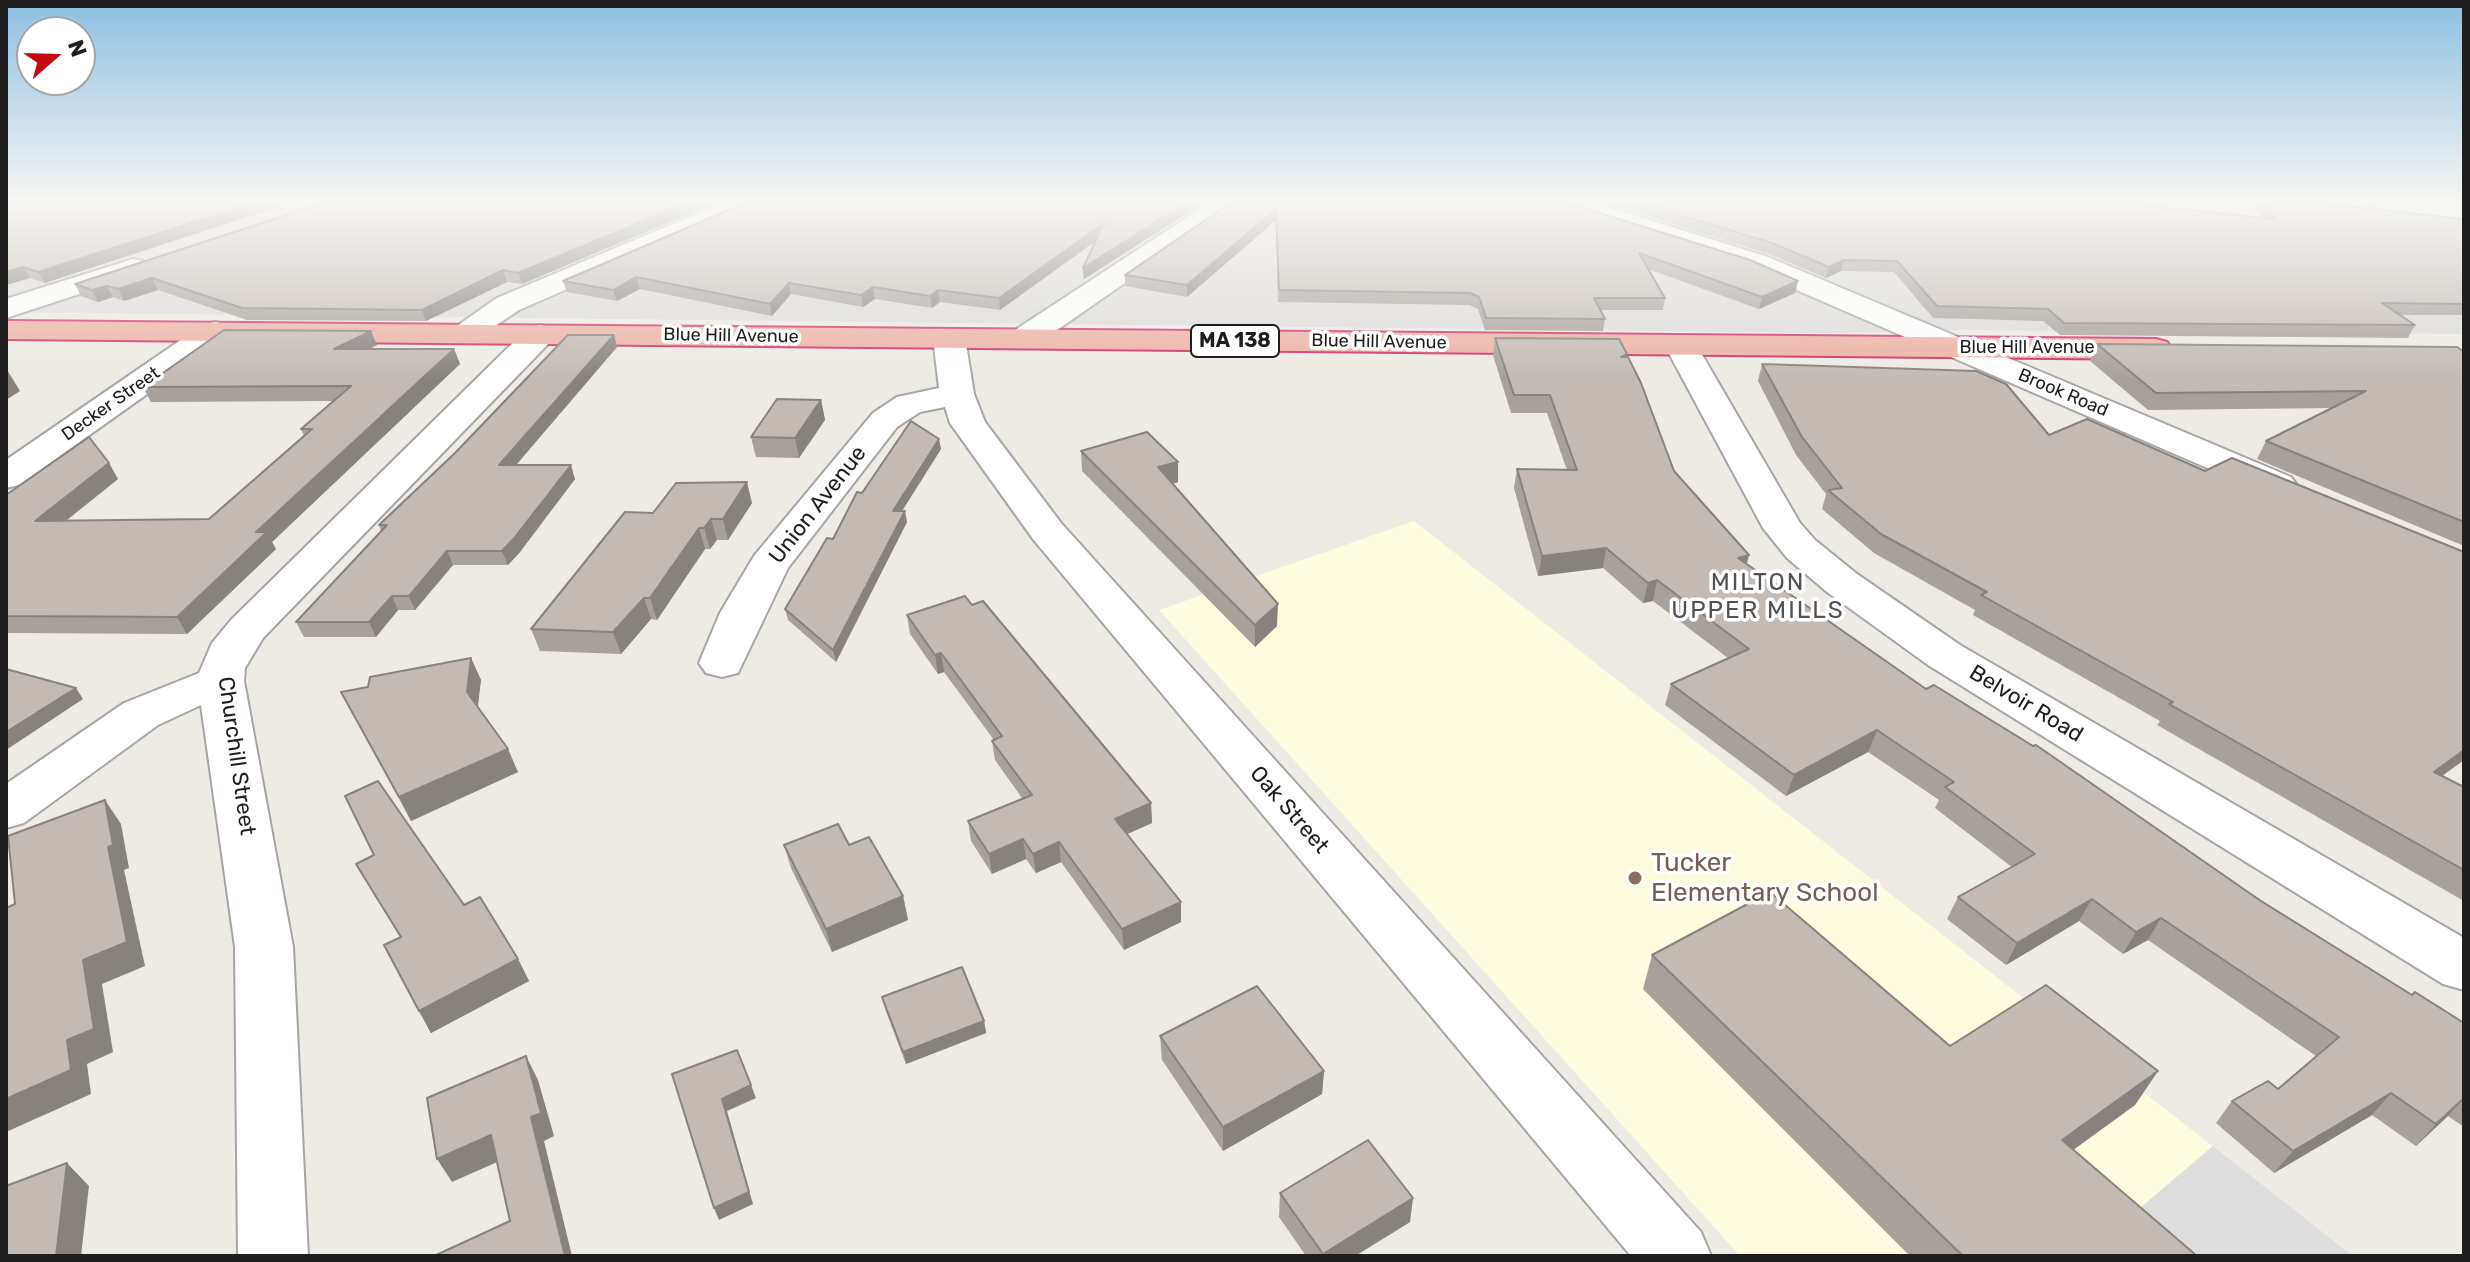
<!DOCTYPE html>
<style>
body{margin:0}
#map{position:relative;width:2470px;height:1262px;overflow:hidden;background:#eeebe4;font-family:Rubik,sans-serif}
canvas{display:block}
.frame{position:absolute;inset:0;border:8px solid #1e1e1e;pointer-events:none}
.north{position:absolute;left:16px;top:16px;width:80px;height:80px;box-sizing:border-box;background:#fff;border:2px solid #a5a5a5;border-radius:50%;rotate:70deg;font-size:22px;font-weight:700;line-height:32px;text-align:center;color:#1e1e1e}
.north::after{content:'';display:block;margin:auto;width:28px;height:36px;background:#c10b10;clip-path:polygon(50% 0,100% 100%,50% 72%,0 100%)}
</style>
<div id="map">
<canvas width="2470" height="1262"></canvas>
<div class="frame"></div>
<div class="north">N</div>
</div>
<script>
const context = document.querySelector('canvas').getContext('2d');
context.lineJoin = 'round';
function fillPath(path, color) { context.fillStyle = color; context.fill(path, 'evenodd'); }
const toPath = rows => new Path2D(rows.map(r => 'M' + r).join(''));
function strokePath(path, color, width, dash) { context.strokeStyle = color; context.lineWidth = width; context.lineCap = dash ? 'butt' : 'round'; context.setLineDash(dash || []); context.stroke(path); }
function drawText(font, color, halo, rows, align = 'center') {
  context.font = font + ' Rubik,sans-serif'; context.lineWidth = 7; context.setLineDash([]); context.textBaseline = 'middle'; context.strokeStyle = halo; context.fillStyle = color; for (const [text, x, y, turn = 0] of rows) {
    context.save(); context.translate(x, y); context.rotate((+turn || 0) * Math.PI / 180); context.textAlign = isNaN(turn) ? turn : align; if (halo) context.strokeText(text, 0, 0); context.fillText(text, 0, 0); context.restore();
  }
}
const residential = toPath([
 [6,203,2311,203,2464,218,2464,334,1948,330,1831,333,6,312]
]);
const education = toPath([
 [1414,521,2353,1256,1740,1256,1159,610]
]);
const parking = toPath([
 [2213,1146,2353,1256,2184,1256,2134,1213]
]);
const minor = toPath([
 [722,203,757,203,753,208,519,310,474,340,463,342,452,340,447,333,497,298,722,203],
 [1209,203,1240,203,1034,346,1012,346,1007,339,1012,332,1209,203],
 [1554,203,1595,203,1768,257,2291,477,2297,485,2291,493,2278,496,2265,493,1748,269,1558,208,1554,203],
 [133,259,143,261,147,267,143,273,6,318,6,299,133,259],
 [215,322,226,324,231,331,226,338,19,485,6,488,6,460,204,324,215,322],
 [540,325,551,327,556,334,551,341,263,638,245,668,244,681,293,947,308,1256,238,1256,235,947,201,705,158,725,24,823,6,828,6,784,124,703,199,673,212,643,231,620,529,327,540,325],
 [949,329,960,331,965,338,974,394,985,422,1061,523,1701,1232,1711,1256,1631,1256,1033,539,950,423,945,407,920,412,897,427,788,568,738,673,722,677,706,673,699,663,720,613,754,556,873,413,897,397,939,388,933,338,938,331,949,329],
 [1681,336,1692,339,1697,346,1800,523,1815,540,1857,574,1960,645,2464,938,2464,990,2443,984,1928,665,1827,592,1787,558,1763,528,1665,346,1670,339,1681,336]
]);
const secondary = toPath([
 [2368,203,2464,203,2464,219,2381,211,2368,203]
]);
const trunk = toPath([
 [6,321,2156,339,2167,342,2172,349,2167,356,2156,359,6,339,6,321]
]);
const wall = toPath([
 [6,203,45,283,30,278,6,285],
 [323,203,714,203,522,284,507,282,426,321,247,320,158,290,124,301,113,297,98,302,81,296,75,284],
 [1203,203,1084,279,1083,268,1096,241,1000,310,940,302,932,308,875,299,863,307,791,294,772,316,640,289,617,301,567,292,563,281],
 [1230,203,1568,203,1798,281,1795,293,1759,309,1648,269,1665,298,1663,310,1601,310,1605,319,1603,331,1485,330,1478,309,1469,305,1278,302,1276,220,1187,297,1125,286,1125,275],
 [1605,203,2149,203,2150,206,2261,217,2253,206,2255,203,2322,203,2464,219,2464,315,2400,315,2415,325,2408,338,2060,335,2043,321,1933,318,1894,272,1841,271,1826,278,1769,254],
 [371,331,377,345,369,349,454,349,460,364,272,542,276,549,187,634,6,633,6,495,118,479,66,521,209,519,304,436,301,429,334,401,151,402,143,387],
 [614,335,617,347,516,465,575,479,520,552,508,565,453,565,415,610,398,610,376,637,304,637,296,622,381,531,379,525],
 [1495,338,1627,357,1674,471,1747,564,1926,689,2412,995,2464,1023,2464,1127,2448,1116,2416,1146,2372,1115,2274,1173,2216,1123,2232,1101,2278,1089,2316,1056,2148,940,2123,954,2079,921,2006,965,1947,919,1958,897,2012,867,1935,808,1939,800,1868,752,1786,796,1665,705,1671,684,1728,658,1653,601,1643,603,1603,568,1538,576,1514,488,1517,469,1567,470,1547,413,1511,413,1493,355],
 [2097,344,2464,352,2464,546,2257,459,2266,441,2331,408,2148,410,2090,361],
 [1762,364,2049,435,2205,471,2464,552,2464,760,2442,776,2464,787,2464,901,2157,725,2160,721,1973,615,1975,610,1874,553,1822,509,1826,494,1796,455,1758,381],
 [821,400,825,420,799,458,756,457,751,437],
 [941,449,902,511,907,522,836,662,788,620,785,609,833,539,862,493],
 [1081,451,1178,482,1172,484,1277,626,1255,647,1082,471],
 [752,503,728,540,717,540,710,549,705,549,657,620,651,619,621,654,540,651,531,629,653,513],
 [907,615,1151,803,1152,823,1127,834,1181,922,1124,950,1061,862,1036,873,1026,859,992,874,971,841,968,821,1022,798,995,760,992,741,994,740,944,672,938,674,910,634],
 [471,658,481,680,477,708,518,772,411,821,341,692,368,687],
 [784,845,849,845,903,896,908,920,832,952,791,868],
 [356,864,464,905,518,959,529,981,431,1033,419,1011,400,937],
 [1652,955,1950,1046,2158,1071,2135,1105,2073,1150,2197,1256,1910,1256,1643,989],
 [882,997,984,1021,986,1033,906,1064,885,1009],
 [1160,1036,1324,1071,1322,1094,1223,1151,1162,1060],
 [1280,1193,1410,1222,1355,1256,1306,1256,1279,1217]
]);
const shadedWall = toPath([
 [253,203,290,203,45,283,38,272],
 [686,203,714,203,522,284,518,273],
 [1186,203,1203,203,1084,279,1083,268],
 [1276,209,1276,220,1187,297,1187,285],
 [1104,223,1105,234,1000,310,999,298],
 [1844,260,1841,271,1826,278,1829,267],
 [23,267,30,278,6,285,6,272],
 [503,270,507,282,426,321,422,310],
 [636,277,640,289,617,301,613,290],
 [152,278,158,290,124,301,118,289],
 [1798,281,1795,293,1759,309,1762,297],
 [789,283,791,294,772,316,770,304],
 [107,286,113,297,98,302,92,290],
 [873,287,875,299,863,307,861,295],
 [938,290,940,302,932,308,930,296],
 [371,331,377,345,340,363,334,349],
 [614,335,617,347,504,479,499,465],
 [454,349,460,364,272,542,276,549,187,634,177,617,256,532],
 [6,368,20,391,6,400],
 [821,400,825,420,799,458,795,438],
 [939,439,941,449,895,522,893,511],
 [1178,462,1178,482,1159,488,1158,467],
 [109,463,118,479,45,537,35,521],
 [571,465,575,479,520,552,508,565,502,551],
 [747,482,752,503,728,540,723,519],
 [905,511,907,522,836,662,833,650],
 [711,519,717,540,710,549,704,528],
 [699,528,705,549,657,620,650,598],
 [1606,548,1603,568,1538,576,1542,556],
 [447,551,453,565,415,610,409,596],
 [1749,555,1744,575,1738,558],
 [1657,580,1653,601,1643,603,1648,583],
 [392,596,398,610,376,637,369,622],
 [644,598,651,619,621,654,613,632],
 [1278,604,1277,626,1255,647,1255,625],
 [941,653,944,672,938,674,935,655],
 [471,658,481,680,477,715,467,692],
 [76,688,83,699,6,750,6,732],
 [1877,730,1868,752,1786,796,1794,775],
 [508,749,518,772,411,821,399,797],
 [2464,750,2464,760,2418,793,2434,772],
 [105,800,121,824,129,868,124,870,145,966,102,984,113,1052,87,1064,91,1094,6,1132,6,1099,67,1040,83,960],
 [1151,803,1152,823,1116,839,1115,819],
 [1023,839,1026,859,992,874,989,854],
 [1059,842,1061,862,1036,873,1033,854],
 [903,896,908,920,832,952,826,929],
 [2092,899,2079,921,2006,965,2017,943],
 [1181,902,1181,922,1124,950,1122,929],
 [2161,918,2148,940,2123,954,2136,932],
 [518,959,529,981,431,1033,419,1011],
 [984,1021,986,1033,906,1064,903,1052],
 [526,1056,538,1080,554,1136,544,1141,572,1256,565,1256,531,1117],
 [1324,1071,1322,1094,1223,1151,1223,1127],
 [2158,1071,2135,1105,2040,1174,2062,1140],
 [751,1085,756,1098,727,1111,753,1204,719,1220,714,1208,722,1099],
 [2391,1093,2372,1115,2274,1173,2293,1151],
 [2464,1098,2448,1116,2416,1146,2436,1124],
 [491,1135,504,1159,452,1182,437,1159],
 [67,1163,89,1186,81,1256,56,1256],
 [1413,1198,1410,1222,1355,1256,1323,1256,1323,1254]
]);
const building = toPath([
 [6,203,253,203,38,272,23,267,6,272,6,203],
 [323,203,686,203,518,273,503,270,422,310,242,308,152,278,118,289,107,286,92,290,75,284,323,203],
 [745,203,1186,203,1083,268,1104,223,999,298,938,290,930,296,873,287,861,295,789,283,770,304,636,277,613,290,563,281,745,203],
 [1230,203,1568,203,1750,260,1798,281,1762,297,1639,253,1665,298,1594,298,1605,319,1486,318,1479,297,1470,293,1279,290,1276,209,1187,285,1125,275,1230,203],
 [1641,203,2149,203,2150,206,2274,219,2263,203,2322,203,2464,219,2464,304,2382,303,2415,325,2064,323,2048,309,1937,306,1897,261,1844,260,1829,267,1772,243,1641,203],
 [224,330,371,331,334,349,454,349,256,532,267,532,177,617,6,616,6,495,89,437,109,463,35,521,209,519,312,429,301,429,351,386,143,387,224,330],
 [568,335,614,335,499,465,571,465,515,537,502,551,447,551,409,596,392,596,369,622,296,622,387,525,379,525,455,453,568,335],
 [1495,338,1619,339,1627,354,1621,357,1628,357,1641,383,1674,471,1749,555,1738,558,1926,689,1934,685,2033,746,2036,745,2261,901,2412,995,2415,992,2464,1023,2464,1098,2436,1124,2391,1093,2293,1151,2232,1101,2268,1081,2278,1089,2339,1037,2161,918,2136,932,2092,899,2017,943,1958,897,2035,854,1945,787,1954,782,1877,730,1794,775,1671,684,1749,649,1657,580,1648,583,1606,548,1542,556,1517,469,1577,470,1550,395,1514,395,1495,338],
 [2097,344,2457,347,2464,352,2464,522,2266,441,2366,391,2156,393,2097,344],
 [1762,364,1976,371,2006,384,2049,435,2087,419,2205,471,2232,458,2464,552,2464,750,2434,772,2464,787,2464,870,2169,704,2173,702,1981,595,1987,592,1881,534,1828,490,1842,488,1802,437,1762,364],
 [777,399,821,400,795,438,751,437,777,399],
 [911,421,939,439,893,511,905,511,833,650,785,609,827,538,833,539,857,492,862,493,911,421],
 [1147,432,1178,462,1158,467,1278,604,1255,625,1081,451,1147,432],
 [747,482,723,519,711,519,704,528,699,528,650,598,644,598,613,632,531,629,625,512,653,513,676,483,747,482],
 [965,596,972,605,983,601,1151,803,1115,819,1181,902,1122,929,1059,842,1033,854,1023,839,989,854,968,821,1032,795,992,741,1002,736,941,653,935,655,907,615,965,596],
 [471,658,467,692,508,749,399,797,341,692,368,687,370,677,471,658],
 [6,669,76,688,6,732,6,669],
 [378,781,464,905,480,897,518,959,419,1011,384,945,401,937,356,864,374,855,345,796,378,781],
 [105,800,113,845,108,847,127,942,83,960,94,1029,67,1040,71,1070,6,1099,6,908,15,904,8,836,105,800],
 [838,824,849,845,869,837,903,896,826,929,784,845,838,824],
 [1770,892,1950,1046,2046,985,2158,1071,2062,1140,2197,1256,1963,1256,1652,955,1770,892],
 [962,967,984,1021,903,1052,882,997,962,967],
 [1257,986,1324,1071,1223,1127,1160,1036,1257,986],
 [737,1050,751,1085,722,1099,749,1192,714,1208,672,1074,737,1050],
 [526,1056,541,1113,531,1117,565,1256,434,1256,510,1221,491,1135,437,1159,427,1098,526,1056],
 [1368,1140,1413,1198,1323,1254,1280,1193,1368,1140],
 [67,1163,56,1256,6,1256,6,1186,67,1163]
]);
const markers = [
 [1635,878,8,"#8d6e63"]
];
const farStreetnames = [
 ["Blue Hill Avenue",731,336,1],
 ["Blue Hill Avenue",1379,342,1],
 ["Blue Hill Avenue",2027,348],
 ["Brook Road",2063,393,23],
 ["Decker Street",111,404,-35]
];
const shields = [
 [1235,341,88]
];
const shieldNames = [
 ["MA 138",1235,341]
];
const streetNames = [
 ["Union Avenue",818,505,-52],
 ["Belvoir Road",2026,704,31],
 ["Churchill Street",236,756,82],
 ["Oak Street",1289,810,49]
];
const neighbourhoodNames = [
 ["MILTON",1758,583],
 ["UPPER MILLS",1758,611]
];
const nearEducationnames = [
 ["Tucker",1651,863],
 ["Elementary School",1651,893]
];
fillPath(residential, '#dcdbdb');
fillPath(education, '#fdfcde');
fillPath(parking, '#dedede');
strokePath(minor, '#a5a5a5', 4);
strokePath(secondary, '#676f0b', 4);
strokePath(trunk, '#d02d6a', 4);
fillPath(minor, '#fff');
fillPath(secondary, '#f5f6bb');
fillPath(trunk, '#ecb0a1');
fillPath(wall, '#a8a09b');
fillPath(shadedWall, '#88827e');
fillPath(building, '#c3bab4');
strokePath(building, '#88827e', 2);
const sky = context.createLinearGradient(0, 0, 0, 380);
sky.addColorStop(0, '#8ebfe2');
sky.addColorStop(0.53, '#f7f6f3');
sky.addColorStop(1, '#f7f6f300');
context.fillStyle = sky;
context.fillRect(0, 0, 2470, 380);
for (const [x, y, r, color] of markers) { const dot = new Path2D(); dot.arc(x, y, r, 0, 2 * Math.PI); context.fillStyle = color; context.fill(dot); strokePath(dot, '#fff', 3); }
drawText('18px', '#1e1e1e', '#fff', farStreetnames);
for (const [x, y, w] of shields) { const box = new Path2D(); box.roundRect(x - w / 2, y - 16, w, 32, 6); context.fillStyle = '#fff'; context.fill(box); strokePath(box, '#1e1e1e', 2); }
drawText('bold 20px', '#1e1e1e', null, shieldNames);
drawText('22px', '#1e1e1e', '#fff', streetNames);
context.letterSpacing = '2px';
drawText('24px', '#515151', '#fff', neighbourhoodNames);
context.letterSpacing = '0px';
drawText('26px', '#785e54', '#fff', nearEducationnames, 'left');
</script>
